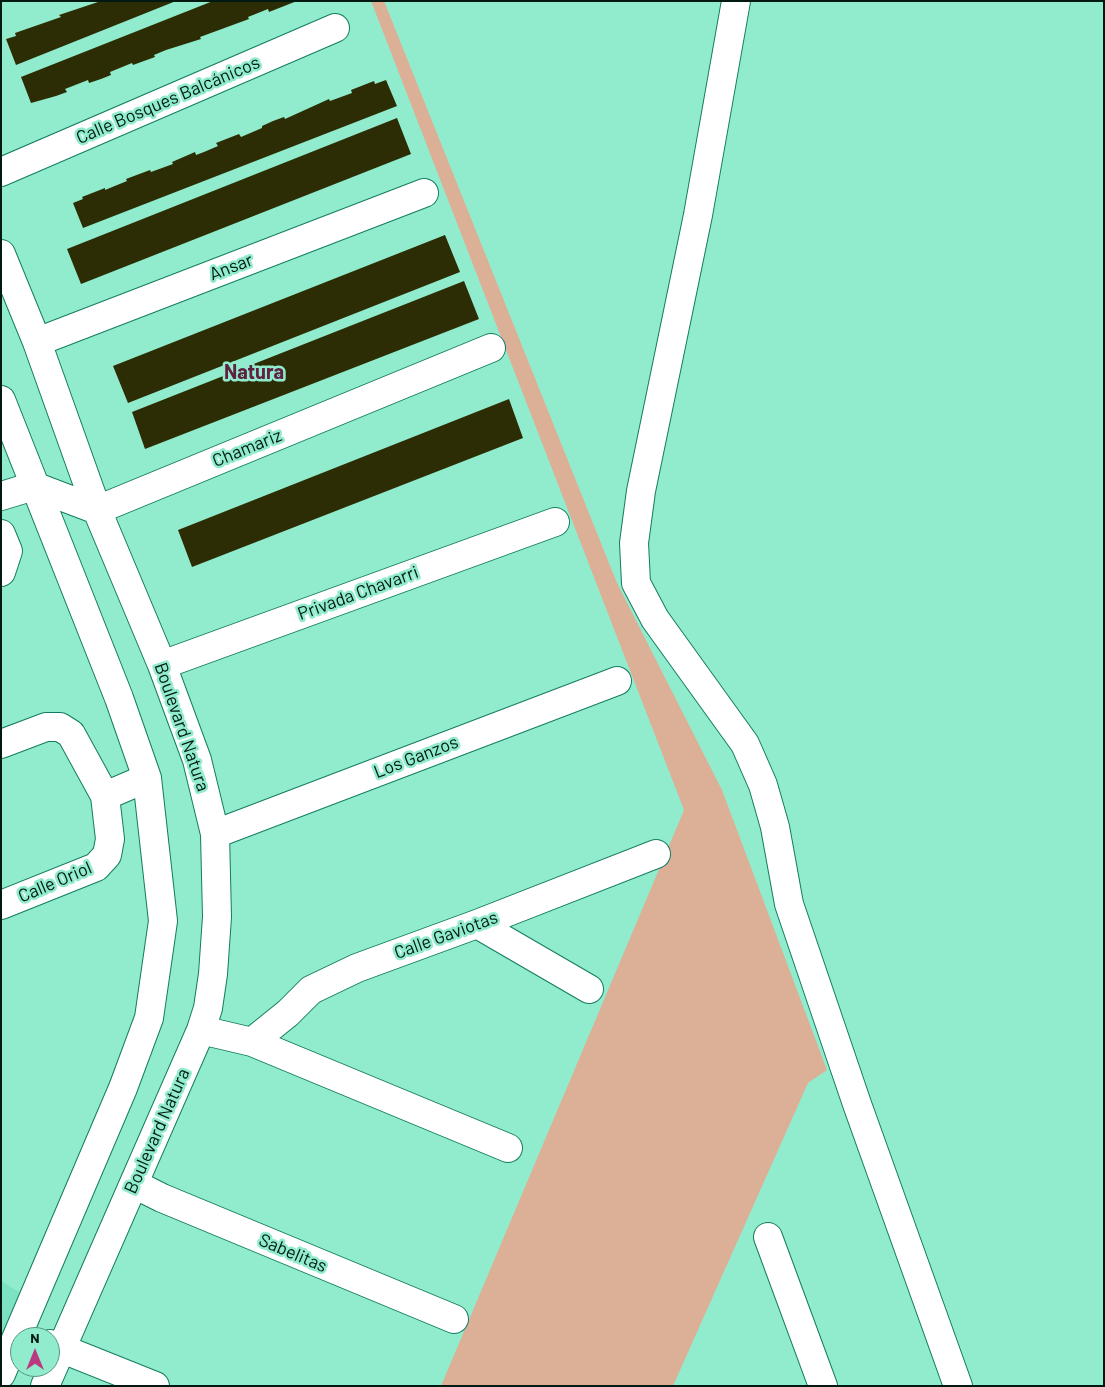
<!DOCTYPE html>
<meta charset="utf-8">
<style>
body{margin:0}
#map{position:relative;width:1105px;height:1387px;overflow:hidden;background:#91eccd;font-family:Barlow,sans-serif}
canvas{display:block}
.frame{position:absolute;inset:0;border:2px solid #001a12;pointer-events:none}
.north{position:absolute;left:10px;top:1327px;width:50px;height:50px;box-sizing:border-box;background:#91eccd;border:1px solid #579882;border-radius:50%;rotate:0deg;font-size:14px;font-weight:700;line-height:20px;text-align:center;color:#001a12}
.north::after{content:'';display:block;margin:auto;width:18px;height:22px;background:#bb3981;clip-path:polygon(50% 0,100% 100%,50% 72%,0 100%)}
</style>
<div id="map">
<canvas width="1105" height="1387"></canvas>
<div class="frame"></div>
<div class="north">N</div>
</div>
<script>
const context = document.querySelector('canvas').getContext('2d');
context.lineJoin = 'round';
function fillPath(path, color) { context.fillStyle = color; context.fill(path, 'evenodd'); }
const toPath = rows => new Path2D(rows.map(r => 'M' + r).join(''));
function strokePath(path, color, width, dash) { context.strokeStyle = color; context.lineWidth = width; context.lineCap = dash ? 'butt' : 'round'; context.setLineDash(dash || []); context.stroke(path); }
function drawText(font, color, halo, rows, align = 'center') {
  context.font = font + ' Barlow,sans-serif'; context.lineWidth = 5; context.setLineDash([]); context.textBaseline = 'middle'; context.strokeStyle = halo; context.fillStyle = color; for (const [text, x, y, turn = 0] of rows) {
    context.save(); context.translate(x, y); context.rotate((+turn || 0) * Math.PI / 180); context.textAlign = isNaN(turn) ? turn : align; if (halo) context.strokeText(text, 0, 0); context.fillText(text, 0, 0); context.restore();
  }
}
const built = toPath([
 [1,1281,32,1300,1,1377]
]);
const green = toPath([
 [371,1,384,1,617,583,722,790,827,1070,808,1083,673,1386,441,1386,684,810]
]);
const building = toPath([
 [101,1,176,1,16,65,6,39,16,36,15,33,61,17,59,15],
 [213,1,297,1,269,12,268,9,248,17,249,19,200,37,201,39,166,50,154,55,155,57,133,65,132,63,110,72,111,75,101,79,89,83,88,80,65,89,67,92,56,96,31,103,21,77],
 [386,80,397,106,83,228,73,203,83,199,82,197,105,188,105,190,127,181,126,179,150,170,151,172,173,164,172,162,195,152,196,155,204,152,218,146,216,143,239,134,241,137,262,128,262,126,273,121,284,117,285,119,329,99,330,101,352,93,351,90,374,81,375,84],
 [397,118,411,154,81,284,67,249],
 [445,235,460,272,128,403,113,366],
 [464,281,479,319,145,449,132,412],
 [509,399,523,438,192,567,178,530]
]);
const minor = toPath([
 [736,1,698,215,641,491,634,543,636,583,655,619,745,744,763,785,775,827,789,904,857,1104,958,1386],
 [1,172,335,28],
 [1,254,37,342,97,510,162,665,197,760,215,834,217,917,213,974,208,1008,201,1030,45,1386],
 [37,342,424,193],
 [1,400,119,698,147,778,163,921,149,1018,123,1088,1,1374],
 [1,496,34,486,97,510,491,348],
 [1,534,8,551,1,572],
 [162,665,555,522],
 [1,744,46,727,60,727,71,734,105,796,110,839,107,855,96,867,1,905],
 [105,796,147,778],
 [215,834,617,681],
 [477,924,589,989],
 [201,1030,252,1042,288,1013,311,990,357,968,477,924,656,854],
 [252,1042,508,1148],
 [134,1184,162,1198,454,1319],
 [768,1237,823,1386],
 [50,1344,155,1386]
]);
const streetNames = [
 ["Calle Bosques Balcánicos",168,100,-23],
 ["Ansar",231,267,-21],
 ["Chamariz",247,448,-22],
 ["Privada Chavarri",358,593,-20],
 ["Boulevard Natura",182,727,71],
 ["Los Ganzos",416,757,-21],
 ["Calle Oriol",55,882,-23],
 ["Calle Gaviotas",446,935,-20],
 ["Boulevard Natura",157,1131,-66],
 ["Sabelitas",293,1253,23]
];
const quarterNames = [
 ["Natura",254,372]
];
fillPath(built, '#7ce2c1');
fillPath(green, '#dcb097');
fillPath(building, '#2c2d04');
strokePath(minor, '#147c62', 30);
strokePath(minor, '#fff', 28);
drawText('18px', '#001a12', '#91eccd', streetNames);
drawText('bold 20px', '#5f2042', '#91eccd', quarterNames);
</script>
